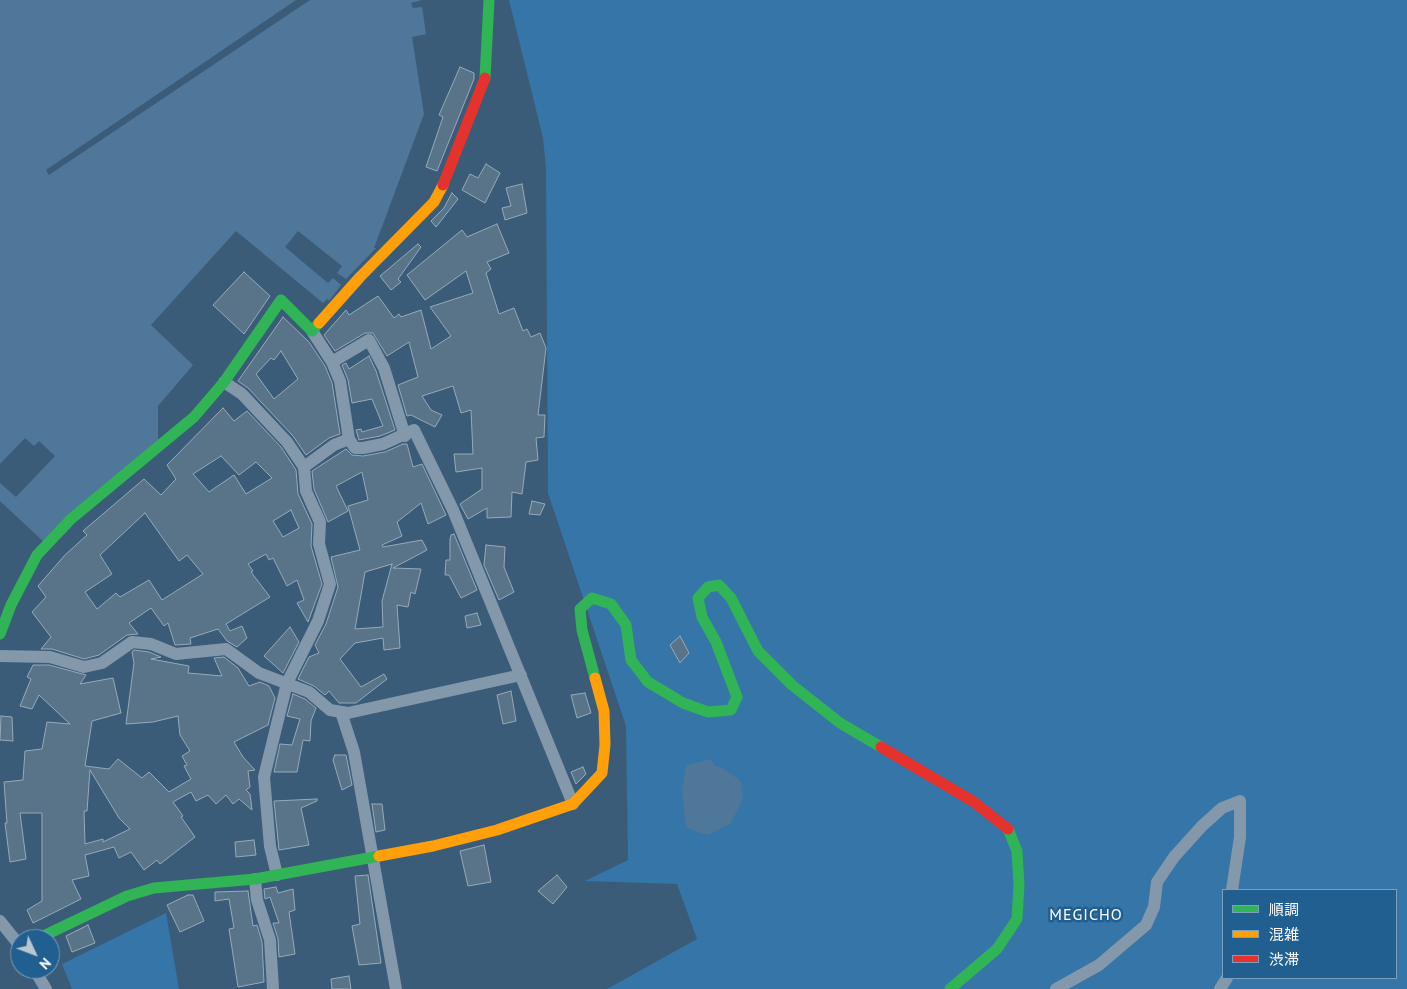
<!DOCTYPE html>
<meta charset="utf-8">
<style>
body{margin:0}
#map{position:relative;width:1407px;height:989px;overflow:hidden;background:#3b5c78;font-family:"PT Sans","Noto Sans JP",sans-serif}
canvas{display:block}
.legend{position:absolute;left:1222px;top:889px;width:175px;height:90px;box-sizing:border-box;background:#225f91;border:1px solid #7a9fbd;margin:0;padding:6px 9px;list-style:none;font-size:15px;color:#fff}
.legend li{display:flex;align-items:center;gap:10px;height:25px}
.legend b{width:25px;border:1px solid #7a9fbd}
.north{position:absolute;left:10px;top:929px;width:50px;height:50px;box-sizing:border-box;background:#225f91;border:1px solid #7a9fbd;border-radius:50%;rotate:133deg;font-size:14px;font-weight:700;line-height:20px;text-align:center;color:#fff}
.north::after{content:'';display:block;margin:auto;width:18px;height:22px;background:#bac6d0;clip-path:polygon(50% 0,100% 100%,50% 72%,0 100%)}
</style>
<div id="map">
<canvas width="1407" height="989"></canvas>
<ul class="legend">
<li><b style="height:6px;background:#30b455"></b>順調</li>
<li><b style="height:6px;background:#ff9f0a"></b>混雑</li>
<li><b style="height:6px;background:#e5322d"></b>渋滞</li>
</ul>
<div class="north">N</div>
</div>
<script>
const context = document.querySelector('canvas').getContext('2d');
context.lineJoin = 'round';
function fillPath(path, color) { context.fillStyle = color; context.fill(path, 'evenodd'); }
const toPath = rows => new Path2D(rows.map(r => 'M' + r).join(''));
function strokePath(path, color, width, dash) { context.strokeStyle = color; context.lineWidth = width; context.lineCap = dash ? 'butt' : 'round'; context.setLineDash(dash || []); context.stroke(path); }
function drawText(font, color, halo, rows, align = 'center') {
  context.font = font + ' "PT Sans",sans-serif'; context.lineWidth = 5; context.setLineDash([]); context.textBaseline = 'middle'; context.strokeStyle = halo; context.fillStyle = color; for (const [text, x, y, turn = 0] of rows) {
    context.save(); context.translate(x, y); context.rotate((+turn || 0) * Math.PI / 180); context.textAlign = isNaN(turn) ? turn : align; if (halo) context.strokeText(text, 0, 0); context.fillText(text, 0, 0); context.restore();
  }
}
const green = toPath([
 [509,0,1407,0,1407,989,607,989,697,939,677,884,585,881,628,860,626,726,548,493,546,168,543,138],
 [1223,890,1396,890,1396,978,1223,978],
 [166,913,179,989,72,989,62,964]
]);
const water = toPath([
 [0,0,296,0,46,170,49,175,310,0,422,0,411,3,413,8,422,7,426,34,412,37,424,114,374,248,376,248,346,279,337,273,342,266,298,231,285,247,328,283,333,278,341,285,329,301,327,299,323,303,236,231,151,325,193,365,158,406,158,447,46,544,0,501],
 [711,759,715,766,721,767,741,781,743,799,731,823,708,835,697,832,686,827,682,791,686,765]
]);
const pier = toPath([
 [25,438,34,446,39,441,55,456,16,497,0,483,0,464]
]);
const building = toPath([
 [460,67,474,73,474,79,437,171,426,167,443,117,439,115,460,67],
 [486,164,500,173,485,203,462,190,470,174,478,178,486,164],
 [522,184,527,213,505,220,502,208,511,206,506,188,522,184],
 [452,193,458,199,436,227,431,221,444,208,452,193],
 [497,224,509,253,487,262,491,269,486,273,499,314,514,308,523,331,527,329,531,337,540,333,546,348,538,415,545,415,544,437,536,438,538,460,526,462,522,494,512,492,511,517,487,518,487,508,468,519,460,504,482,489,482,468,456,472,454,454,473,454,471,410,461,413,453,386,422,396,431,410,442,415,435,427,411,415,407,416,398,385,418,377,409,342,387,356,373,333,365,333,335,351,324,335,346,310,349,315,378,296,394,318,399,314,401,317,421,310,431,349,451,336,430,307,473,293,466,271,425,300,407,275,462,230,467,237,497,224],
 [418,244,421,247,398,279,401,282,391,290,380,276,418,244],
 [244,272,270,296,244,334,213,305,244,272],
 [283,317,309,342,325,366,332,383,340,434,329,438,306,455,293,436,248,388,238,381,283,317],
 [281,351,298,379,274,399,256,374,271,358,274,360,281,351],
 [369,356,376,371,395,430,380,436,359,440,356,430,361,429,362,432,383,426,372,399,352,403,348,380,342,365,346,363,349,369,369,356],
 [223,408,234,421,247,411,281,447,296,470,298,494,312,524,311,546,322,584,308,622,297,603,304,600,297,580,287,586,273,558,269,560,266,554,248,564,253,571,251,572,270,597,226,624,230,631,242,626,247,638,237,647,227,641,218,629,190,638,191,644,175,645,168,623,164,626,151,608,129,623,138,634,127,635,99,655,84,659,52,649,41,649,51,637,32,612,46,597,38,586,65,555,87,535,83,531,144,479,161,495,176,479,167,465,223,408],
 [221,456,239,475,256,462,272,478,246,494,234,475,209,492,193,474,221,456],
 [291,510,299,528,283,537,273,521,291,510],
 [145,513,179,561,187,555,203,574,162,600,149,580,120,597,116,593,97,609,85,592,112,574,100,555,145,513],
 [403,444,407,444,413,467,422,464,446,515,428,524,421,503,397,522,402,536,382,545,383,547,422,540,427,550,393,568,421,569,415,594,411,592,408,607,397,605,400,648,384,650,383,638,355,643,340,659,361,687,384,674,387,679,356,703,339,703,329,691,325,695,314,686,298,679,309,657,319,653,315,645,326,624,338,587,331,557,360,550,348,506,368,500,362,472,336,486,348,511,328,522,314,489,312,471,346,449,352,455,363,456,385,452,403,444],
 [392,564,382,601,383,627,355,629,365,572,392,564],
 [532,501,545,504,540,515,529,514,532,501],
 [454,534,477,590,461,598,449,575,445,575,446,560,450,560,450,539,451,535,454,534],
 [486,545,505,547,504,567,514,592,499,600,484,565,486,545],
 [477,613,481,625,467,628,465,616,477,613],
 [290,627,299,642,283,673,264,656,290,627],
 [680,636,689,653,680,663,670,645,680,636],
 [134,650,149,652,161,657,151,659,189,666,188,673,222,676,214,658,224,657,238,668,249,686,260,682,269,686,275,698,268,725,234,742,243,757,255,770,248,771,250,787,246,790,250,794,252,810,239,799,233,804,226,795,216,804,208,795,196,801,191,792,173,802,183,816,181,817,195,837,160,864,157,860,144,870,131,852,119,858,114,847,85,855,89,876,72,880,81,899,33,923,27,910,42,901,42,813,20,813,26,859,10,862,5,823,7,823,4,782,23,780,25,751,42,749,47,722,70,724,39,695,32,709,20,706,31,679,27,677,33,665,49,665,86,675,80,684,113,678,121,713,92,721,85,766,109,769,118,759,142,778,149,772,169,792,191,779,184,766,187,765,182,756,190,751,180,735,178,716,153,722,126,724,134,663,132,652,134,650],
 [90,770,119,818,130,829,103,842,103,839,85,844,84,811,87,811,90,770],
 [511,691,516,721,503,724,497,695,511,691],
 [585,693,591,713,577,718,571,695,585,693],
 [293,694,305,699,316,708,311,721,310,741,303,740,297,772,274,772,280,744,292,745,300,719,287,716,293,694],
 [1,716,12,717,13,741,0,740,1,716],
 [335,755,346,755,352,785,342,790,333,760,335,755],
 [583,767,586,774,576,784,571,772,583,767],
 [317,799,317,801,301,808,309,845,279,850,274,801,317,799],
 [372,804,382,804,385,830,376,832,372,804],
 [254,840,256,855,236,857,235,842,254,840],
 [484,845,491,882,468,886,460,851,484,845],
 [368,875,381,963,359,965,352,926,360,924,355,876,368,875],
 [557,875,567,887,553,904,538,891,557,875],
 [276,887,278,893,293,889,295,910,289,912,295,954,279,957,278,939,273,923,279,923,270,897,265,899,264,889,276,887],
 [248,891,253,926,257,925,262,942,264,982,238,987,229,929,234,928,229,899,215,901,215,892,248,891],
 [188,895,193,895,204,921,180,932,167,905,188,895],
 [88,925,95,943,72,952,66,936,88,925],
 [349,976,351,989,332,989,331,979,349,976]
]);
const street = toPath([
 [312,331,332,362,340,381,349,439,355,448,363,448,383,444,414,430,453,510,573,804],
 [332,362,369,340,384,368,405,436],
 [224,382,242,394,287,442,304,467,306,491,320,522,319,544,330,584,318,621,287,683,264,777,270,846,277,875],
 [304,467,334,445,349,439],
 [0,656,50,657,84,667,102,663,132,642,151,644,176,654,226,649,259,673,309,692,330,710,348,713,521,675],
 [341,712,354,752,396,989],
 [255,879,257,900,270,940,273,989],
 [0,921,20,946],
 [34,969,46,989],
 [1056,989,1099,965,1146,925,1154,907,1157,882,1174,857,1202,826,1222,808,1240,801,1240,837,1232,890],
 [1220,989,1227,978]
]);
const fast = toPath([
 [485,78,489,0],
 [0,634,11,605,37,555,71,519,194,417,224,382,281,300,312,331,319,323],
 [595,678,582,630,580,609,592,598,611,604,626,625,631,660,648,682,683,703,708,712,731,710,737,697,716,642,702,617,698,598,708,587,719,585,731,598,758,651,792,685,840,723,881,747],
 [37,939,127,896,154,888,255,879,379,856],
 [950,989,997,949,1017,919,1019,885,1017,851,1008,829]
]);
const slow = toPath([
 [319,323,360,277,434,202,443,185],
 [379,856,433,846,497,830,573,804,602,773,605,745,604,711,595,678]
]);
const jam = toPath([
 [443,185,485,78],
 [881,747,974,802,1008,829]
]);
const quarterNames = [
 ["MEGICHO",1086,915]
];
fillPath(green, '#3675a7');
fillPath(water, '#4e779a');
fillPath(pier, '#3b5c78');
fillPath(building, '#597389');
strokePath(building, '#97aab9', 1);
strokePath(street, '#8398ab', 12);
strokePath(fast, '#30b455', 11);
strokePath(slow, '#ff9f0a', 11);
strokePath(jam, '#e5322d', 11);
context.letterSpacing = '1px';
drawText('16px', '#fff', '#225f91', quarterNames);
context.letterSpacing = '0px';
</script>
